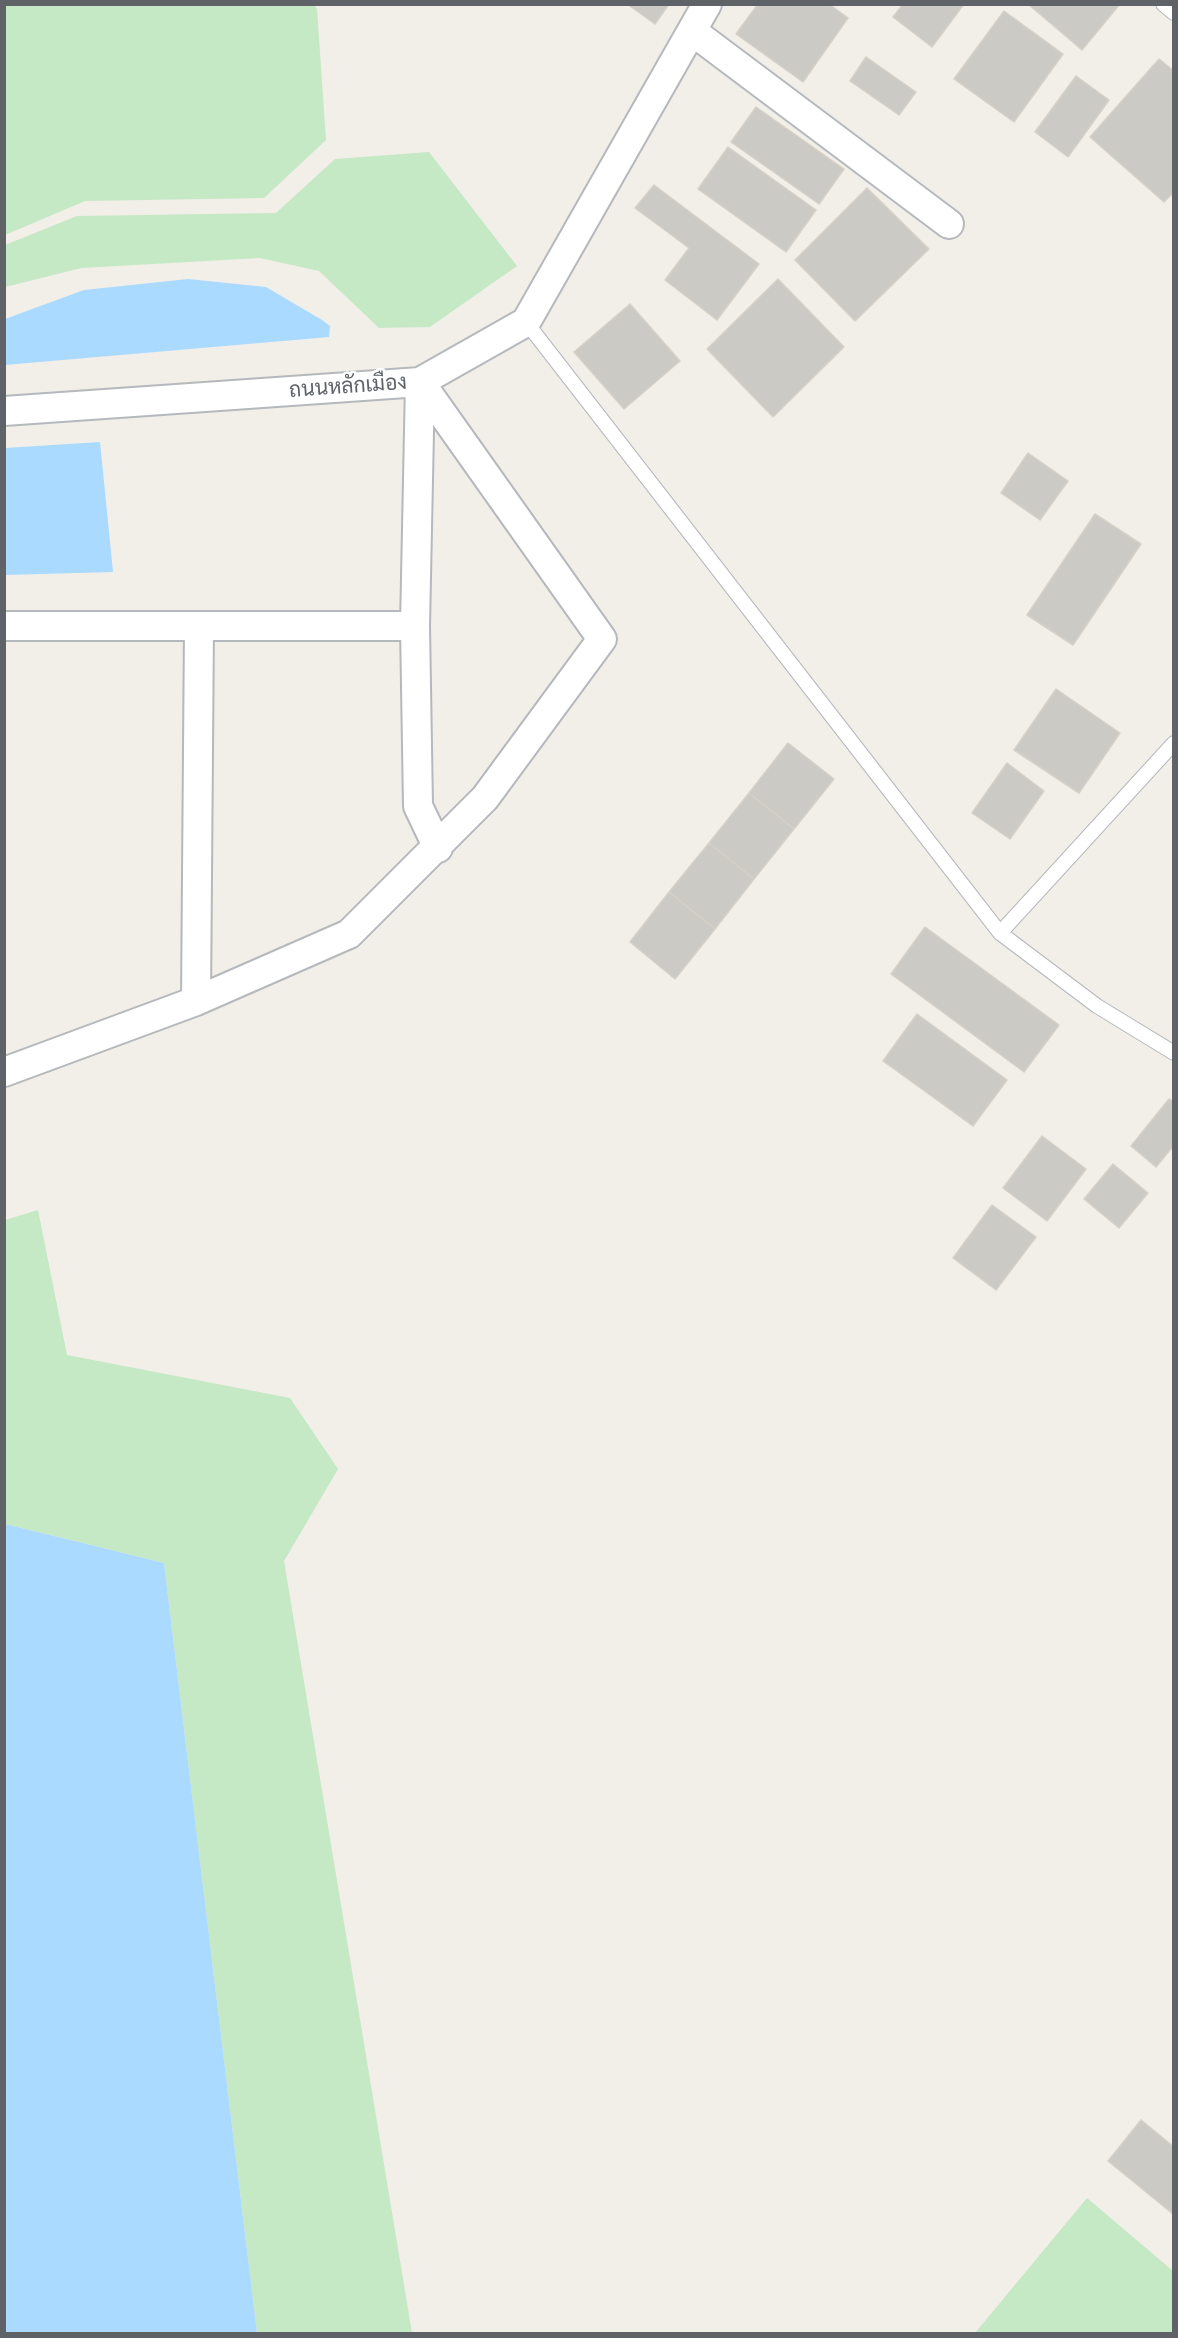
<!DOCTYPE html>
<meta charset="utf-8">
<style>
body{margin:0}
#map{position:relative;width:1178px;height:2338px;overflow:hidden;background:#f1efe8;font-family:Arial,sans-serif}
canvas{display:block}
.frame{position:absolute;inset:0;border:6px solid #5f6368;pointer-events:none}
</style>
<div id="map">
<canvas width="1178" height="2338"></canvas>
<div class="frame"></div>
</div>
<script>
const context = document.querySelector('canvas').getContext('2d');
context.lineJoin = 'round';
function fillPath(path, color) { context.fillStyle = color; context.fill(path, 'evenodd'); }
const toPath = rows => new Path2D(rows.map(r => 'M' + r).join(''));
function strokePath(path, color, width, dash) { context.strokeStyle = color; context.lineWidth = width; context.lineCap = dash ? 'butt' : 'round'; context.setLineDash(dash || []); context.stroke(path); }
function drawText(font, color, halo, rows, align = 'center') {
  context.font = font + ' Arial,Sarabun,sans-serif'; context.lineWidth = 5; context.setLineDash([]); context.textBaseline = 'middle'; context.strokeStyle = halo; context.fillStyle = color; for (const [text, x, y, turn = 0] of rows) {
    context.save(); context.translate(x, y); context.rotate((+turn || 0) * Math.PI / 180); context.textAlign = isNaN(turn) ? turn : align; if (halo) context.strokeText(text, 0, 0); context.fillText(text, 0, 0); context.restore();
  }
}
const green = toPath([
 [5,4,314,5,317,9,326,140,264,198,85,201,5,235],
 [429,152,517,266,430,327,379,328,319,271,260,258,81,268,5,287,5,245,77,216,276,213,335,159],
 [38,1210,67,1355,290,1398,338,1469,284,1561,412,2333,257,2333,164,1563,5,1524,5,1220],
 [1087,2198,1173,2271,1173,2333,975,2333]
]);
const water = toPath([
 [188,279,266,287,322,320,330,326,329,337,5,365,5,319,84,290],
 [100,442,113,572,5,575,5,448],
 [5,1524,164,1563,257,2333,5,2333]
]);
const building = toPath([
 [627,4,669,4,655,24,627,4],
 [758,4,829,4,848,18,803,82,736,34,758,4],
 [903,4,964,4,932,47,893,17,903,4],
 [1028,4,1120,4,1082,50,1028,4],
 [1004,11,1063,54,1014,122,954,79,1004,11],
 [866,57,916,92,899,115,850,81,866,57],
 [1159,59,1174,71,1174,192,1164,202,1090,137,1159,59],
 [1076,76,1109,100,1068,157,1035,132,1076,76],
 [756,107,844,169,819,204,731,142,756,107],
 [728,147,816,210,786,252,698,189,728,147],
 [654,185,759,264,717,320,665,280,689,248,635,208,654,185],
 [867,188,929,249,855,321,795,260,867,188],
 [778,279,844,347,773,417,707,349,778,279],
 [630,304,680,361,624,409,574,352,630,304],
 [1028,453,1068,481,1040,520,1001,493,1028,453],
 [1095,514,1141,544,1073,645,1027,615,1095,514],
 [1056,689,1120,733,1079,793,1014,750,1056,689],
 [788,743,834,779,794,829,749,793,788,743],
 [1007,763,1044,791,1010,839,972,813,1007,763],
 [749,793,794,829,754,879,709,843,749,793],
 [709,843,754,879,715,929,669,892,709,843],
 [669,892,715,929,675,979,630,942,669,892],
 [925,927,1059,1025,1024,1072,891,974,925,927],
 [917,1014,1007,1080,973,1126,883,1061,917,1014],
 [1169,1099,1174,1102,1174,1145,1156,1167,1131,1146,1169,1099],
 [1042,1136,1086,1169,1047,1221,1003,1188,1042,1136],
 [1113,1164,1148,1193,1119,1228,1084,1199,1113,1164],
 [992,1205,1036,1237,996,1290,953,1258,992,1205],
 [1141,2120,1174,2147,1173,2214,1108,2161,1141,2120]
]);
const service = toPath([
 [1163,4,1174,13],
 [526,322,1000,933,1097,1006,1174,1053],
 [1000,933,1174,743]
]);
const minor = toPath([
 [692,31,949,224],
 [420,382,415,626,418,806,438,848],
 [4,411,420,382,526,322,707,4],
 [4,626,415,626],
 [196,1001,199,626],
 [4,1072,196,1001,349,934,485,798,602,639,420,382]
]);
const streetNames = [
 ["ถนนหลักเมือง",348,387,-4]
];
fillPath(green, '#c5e8c5');
fillPath(water, '#aadaff');
fillPath(building, '#cccac5');
strokePath(building, '#d6d1c6', 1.5);
strokePath(service, '#b5b8bc', 16);
strokePath(minor, '#b5b8bc', 32);
strokePath(service, '#fff', 14);
strokePath(minor, '#fff', 28);
drawText('21px', '#5f6368', '#fff', streetNames);
</script>
